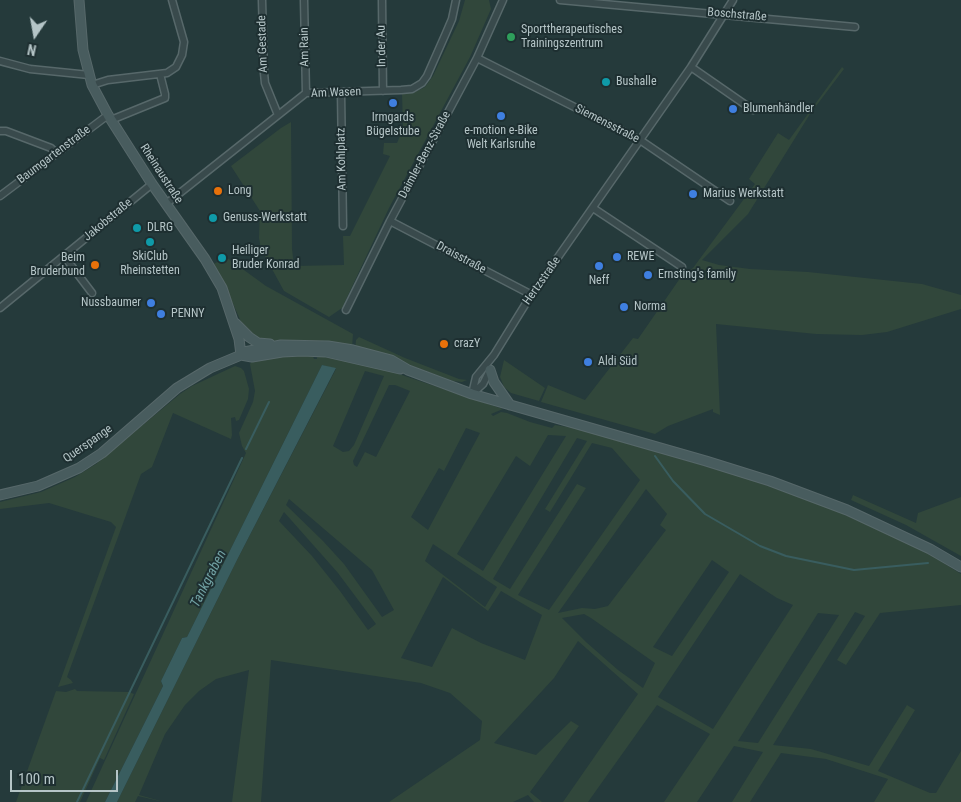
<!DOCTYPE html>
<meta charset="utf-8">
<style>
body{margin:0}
#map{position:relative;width:961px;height:802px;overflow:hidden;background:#253a3b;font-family:"Roboto Condensed",sans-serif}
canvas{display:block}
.north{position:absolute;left:10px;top:10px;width:50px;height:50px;-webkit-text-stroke:4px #1e2f31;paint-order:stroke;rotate:192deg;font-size:14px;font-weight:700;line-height:20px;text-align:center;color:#b5c5c7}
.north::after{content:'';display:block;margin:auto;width:18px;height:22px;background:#b5c5c7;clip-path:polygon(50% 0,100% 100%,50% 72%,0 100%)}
.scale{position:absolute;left:10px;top:770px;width:108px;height:22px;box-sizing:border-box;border:2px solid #b5c5c7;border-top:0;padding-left:6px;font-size:15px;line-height:18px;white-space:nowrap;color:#b5c5c7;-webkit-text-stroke:4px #1e2f31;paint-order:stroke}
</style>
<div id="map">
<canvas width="961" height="802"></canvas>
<div class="north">N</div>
<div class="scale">100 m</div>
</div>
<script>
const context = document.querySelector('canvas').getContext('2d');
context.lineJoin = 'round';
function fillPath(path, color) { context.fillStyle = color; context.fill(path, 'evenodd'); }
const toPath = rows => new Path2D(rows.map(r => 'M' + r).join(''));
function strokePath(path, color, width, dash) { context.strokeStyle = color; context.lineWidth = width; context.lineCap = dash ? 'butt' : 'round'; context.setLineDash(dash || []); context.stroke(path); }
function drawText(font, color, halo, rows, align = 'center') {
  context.font = font + ' "Roboto Condensed",sans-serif'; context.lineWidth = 4; context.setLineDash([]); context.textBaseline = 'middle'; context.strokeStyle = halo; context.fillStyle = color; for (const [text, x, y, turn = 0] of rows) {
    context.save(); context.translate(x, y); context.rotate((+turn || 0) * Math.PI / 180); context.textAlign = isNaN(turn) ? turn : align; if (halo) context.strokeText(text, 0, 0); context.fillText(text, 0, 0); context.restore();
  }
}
const green = toPath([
 [465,0,489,0,491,9,470,57,389,208,342,308,329,317,284,291,261,249,259,238,260,211,231,166,281,128,291,122,292,249,294,266,344,265,343,236,350,236,390,156,383,154,384,143,397,143,403,129,402,93,413,93,425,87,433,76,459,21],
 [842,67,844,69,810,114,748,214,702,260,719,265,750,269,808,272,922,284,961,295,961,309,887,332,862,335,816,334,716,324,720,415,713,412,713,409,668,426,655,434,541,402,548,385,585,400,633,338,638,339,683,274,693,268,755,184,749,179,778,133,789,140],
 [226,257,266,286,353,334,352,348,266,340,254,338,248,333,242,324,226,288,212,265],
 [359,337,405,358,459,379,467,380,462,382,453,381,387,357,355,349,356,340],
 [304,355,313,356,314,359,317,359,317,356,352,361,387,370,503,409,491,414,493,416,501,412,507,413,530,422,552,428,555,425,574,428,740,476,835,510,926,552,961,574,961,605,880,613,846,665,837,660,865,616,855,612,773,745,811,749,869,766,907,705,915,710,878,771,930,793,936,793,961,751,961,802,874,802,888,779,826,759,781,753,750,802,732,802,763,752,734,746,697,802,664,802,710,734,657,705,588,802,563,802,638,694,578,641,554,678,494,743,536,755,571,721,579,726,530,792,542,802,534,802,528,795,513,802,389,802,480,740,482,721,450,693,421,683,271,660,261,802,232,802,249,670,216,679,199,691,185,705,165,734,139,795,164,802,138,796,135,802,117,802,238,558,336,369,322,365,187,637,182,638,161,681,163,686,105,802,86,802,246,453,242,446,239,433,253,402,255,391,250,364,252,361,266,358],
 [365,371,384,376,354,445,349,451,343,452,333,446],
 [389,385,395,385,410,391,376,457,365,452,357,467,354,465,353,461],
 [466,428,480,433,428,530,411,517,439,468,444,471],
 [548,435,566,436,483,571,457,554,516,456,530,466],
 [577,438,587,441,545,509,550,512,592,443,612,448,640,480,549,610,518,595,586,488,577,484,510,589,493,579],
 [646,489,667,514,660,525,666,530,608,606,595,609,582,608,558,613],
 [289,499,372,570,394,610,382,617,344,564,323,541,286,505],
 [284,512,338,573,376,624,368,630,340,591,312,556,279,521],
 [433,544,497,587,485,607,425,561],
 [712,560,729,572,672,656,653,647],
 [740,574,777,598,793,605,713,729,658,697],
 [443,577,488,611,501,591,542,615,525,660,481,643,452,628,432,667,401,658],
 [818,613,839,615,758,743,738,741],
 [584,614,591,618,655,663,643,688,618,670,586,642,562,618],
 [504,360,545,388,539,401,511,393,504,387,500,377],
 [235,366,241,368,244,371,249,389,248,399,239,420,236,421,235,417,231,418,232,435,231,439,173,413,152,467,141,474,67,677,71,680,73,683,58,687,116,527,111,522,49,503,0,509,0,502,41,492,75,477,96,464,180,394,192,386],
 [853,495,916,523,918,513,961,497,961,556,906,525,851,500],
 [75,689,77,691,129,692,134,694,104,760,100,758,80,802,16,802,56,691,66,692]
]);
const water = toPath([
 [322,365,336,368,238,558,117,802,105,802,163,686,161,681,182,638,187,637]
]);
const stream = toPath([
 [246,449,269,402],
 [655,456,673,481,705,514,760,546,786,556,854,570,928,563],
 [77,802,242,458]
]);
const street = toPath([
 [262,0,264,73,265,83,278,115],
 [304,0,306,93],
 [382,0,383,91],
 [560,0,855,27],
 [477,58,640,140,730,201],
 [0,61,30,69,89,75],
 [691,67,753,110],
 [92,85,108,80,167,73,176,67,182,55,184,42,172,0],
 [341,92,343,226],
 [111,120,165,98,165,94,160,74],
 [0,131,6,131,51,148,55,152],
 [0,196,108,115],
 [166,204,306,93,401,90,412,89,422,83,427,76,446,33,452,19,456,0],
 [593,208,682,267],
 [390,221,532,295],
 [64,256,92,293],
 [0,308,152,184],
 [346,310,390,221,477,58,503,0],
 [472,394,476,377,494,355,528,300,691,67,733,0],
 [472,394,483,384,490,370]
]);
const secondary = toPath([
 [79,0,83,50,92,85,108,115,152,184,205,259,222,288,239,339,241,355],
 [235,323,249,337,258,343,270,344],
 [241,355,252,357,282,352,302,351,326,352,400,369],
 [490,370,494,382,510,405],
 [0,495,38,486,79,468,102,453,177,388,210,368,241,355,244,352,281,345,328,346,353,350,391,360,408,370,472,394,706,461,770,481,847,510,930,549,961,567]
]);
const markers = [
 [511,37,5,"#2e9e5b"],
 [606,82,5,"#0f9aa8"],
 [393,103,5,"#3f7fe0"],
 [733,109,5,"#3f7fe0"],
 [501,116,5,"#3f7fe0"],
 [218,191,5,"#e8710a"],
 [693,194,5,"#3f7fe0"],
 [213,218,5,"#0f9aa8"],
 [137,228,5,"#0f9aa8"],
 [150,242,5,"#0f9aa8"],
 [617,257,5,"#3f7fe0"],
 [222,258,5,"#0f9aa8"],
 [95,265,5,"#e8710a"],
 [599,266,5,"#3f7fe0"],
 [648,275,5,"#3f7fe0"],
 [151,303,5,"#3f7fe0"],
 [624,307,5,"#3f7fe0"],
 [161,314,5,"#3f7fe0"],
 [444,344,5,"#e8710a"],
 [588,362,5,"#3f7fe0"]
];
const streetNames = [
 ["Boschstraße",737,15,5],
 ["Am Gestade",263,44,-92],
 ["In der Au",382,46,-91],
 ["Am Rain",305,47,-91],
 ["Am Wasen",336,93,-2],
 ["Siemensstraße",607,124,27],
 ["Baumgartenstraße",54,155,-37],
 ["Daimler-Benz-Straße",425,155,-62],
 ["Am Kohlplatz",342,159,-91],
 ["Rheinaustraße",161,174,57],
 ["Jakobstraße",108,220,-40],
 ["Draisstraße",461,258,28],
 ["Hertzstraße",542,281,-55],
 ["Querspange",88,444,-35]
];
const poiNames = [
 ["Sporttherapeutisches",521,30],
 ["Trainingszentrum",521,44],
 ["Bushalle",616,82],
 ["Blumenhändler",743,109],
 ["Irmgards",393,118,"center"],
 ["BügeIstube",393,132,"center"],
 ["e-motion e-Bike",501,131,"center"],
 ["Welt Karlsruhe",501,145,"center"],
 ["Long",228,191],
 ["Marius Werkstatt",703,194],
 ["Genuss-Werkstatt",223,218],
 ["DLRG",147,228],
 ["Heiliger",232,251],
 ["Bruder Konrad",232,265],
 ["SkiClub",150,257,"center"],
 ["Rheinstetten",150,271,"center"],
 ["REWE",627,257],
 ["Beim",85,258,"right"],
 ["Bruderbund",85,272,"right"],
 ["Ernsting's family",658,275],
 ["Neff",599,281,"center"],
 ["Nussbaumer",141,303,"right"],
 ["Norma",634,307],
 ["PENNY",171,314],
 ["crazY",454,344],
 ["Aldi Süd",598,362]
];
const waterNames = [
 ["Tankgraben",209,579,-63]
];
fillPath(green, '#31473b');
fillPath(water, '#395d5f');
strokePath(stream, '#395d5f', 2);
strokePath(street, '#57686a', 9);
strokePath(secondary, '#57686a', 11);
strokePath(street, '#394a4c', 6);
strokePath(secondary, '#485c5e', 9);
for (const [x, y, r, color] of markers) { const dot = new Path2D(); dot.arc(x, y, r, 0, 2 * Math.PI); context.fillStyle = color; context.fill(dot); strokePath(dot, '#1e2f31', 2); }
drawText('12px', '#b5c5c7', '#1e2f31', streetNames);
drawText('12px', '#b5c5c7', '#1e2f31', poiNames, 'left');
drawText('italic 14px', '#71a1a3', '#1e2f31', waterNames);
</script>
